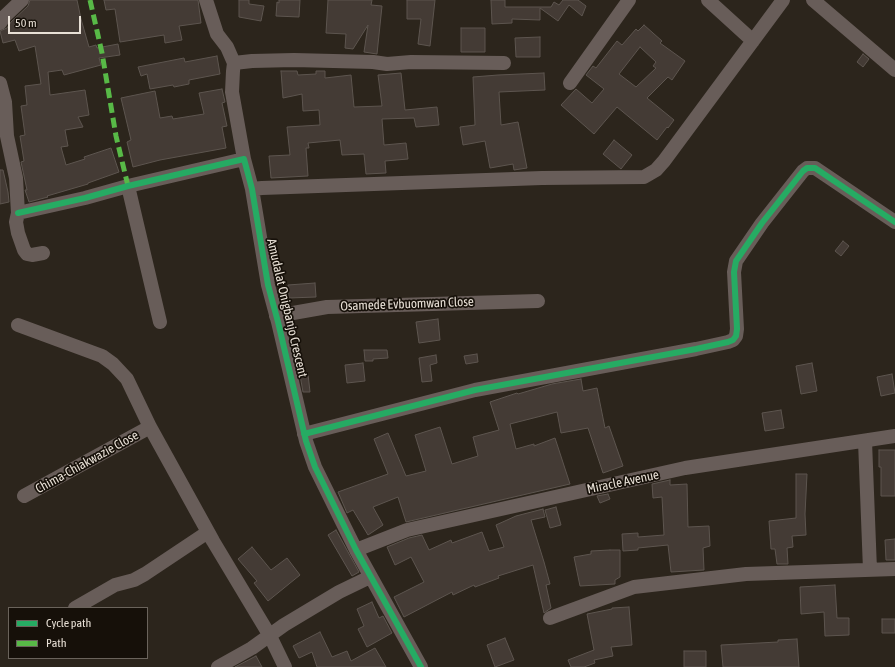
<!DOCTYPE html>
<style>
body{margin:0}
#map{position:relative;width:895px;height:667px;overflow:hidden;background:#2c251c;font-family:"Asap Condensed",sans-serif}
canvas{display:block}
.legend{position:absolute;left:8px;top:607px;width:140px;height:52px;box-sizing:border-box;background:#161009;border:1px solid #6a635b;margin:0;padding:5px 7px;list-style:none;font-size:12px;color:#e8e0d6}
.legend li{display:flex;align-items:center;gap:8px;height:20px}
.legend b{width:20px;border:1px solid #6a635b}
.scale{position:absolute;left:8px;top:16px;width:73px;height:18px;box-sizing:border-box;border:2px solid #e8e0d6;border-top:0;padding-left:5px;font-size:12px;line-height:14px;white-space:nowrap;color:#e8e0d6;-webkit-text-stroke:3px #161009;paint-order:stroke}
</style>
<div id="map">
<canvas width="895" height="667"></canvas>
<ul class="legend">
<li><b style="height:5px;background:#26ab63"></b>Cycle path</li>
<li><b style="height:5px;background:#58b947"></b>Path</li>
</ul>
<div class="scale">50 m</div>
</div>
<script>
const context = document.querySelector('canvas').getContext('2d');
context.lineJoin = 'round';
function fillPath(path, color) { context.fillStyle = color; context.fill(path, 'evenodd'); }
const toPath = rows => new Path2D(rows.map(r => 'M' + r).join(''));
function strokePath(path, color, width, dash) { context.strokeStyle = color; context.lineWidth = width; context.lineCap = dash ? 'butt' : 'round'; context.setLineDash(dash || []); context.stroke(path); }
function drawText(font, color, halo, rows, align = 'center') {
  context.font = font + ' "Asap Condensed",sans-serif'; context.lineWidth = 3.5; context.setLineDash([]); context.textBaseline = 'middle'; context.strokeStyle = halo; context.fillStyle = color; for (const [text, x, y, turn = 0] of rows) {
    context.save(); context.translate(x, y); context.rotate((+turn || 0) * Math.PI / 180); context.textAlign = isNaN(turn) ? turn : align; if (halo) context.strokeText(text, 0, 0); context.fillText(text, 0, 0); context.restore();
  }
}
const building = toPath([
 [30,0,77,0,81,19,89,47,96,45,97,48,118,44,120,55,99,58,101,65,64,75,62,70,48,72,50,95,85,90,89,115,78,117,83,127,65,130,68,146,61,147,66,165,85,159,84,157,111,148,119,172,88,183,88,184,47,196,48,197,29,202,25,190,27,190,21,162,24,161,20,136,25,135,21,106,27,105,25,86,41,84,35,46,19,51,15,40,3,43,0,31,7,28,11,22,28,6,30,0],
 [104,0,198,0,201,23,179,26,182,40,165,43,164,35,120,42,115,9,106,10,104,0],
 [239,0,249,0,249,4,264,6,261,21,239,17,239,0],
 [279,0,300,0,299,17,276,16,277,2,279,3,279,0],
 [328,0,372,0,371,5,382,6,377,54,364,52,368,25,353,49,345,48,346,34,326,33,328,0],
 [407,0,435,0,430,46,418,44,421,19,407,19,407,0],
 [491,0,505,0,505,7,551,7,554,2,559,5,563,0,578,0,586,6,582,16,569,5,558,21,540,8,540,20,512,19,512,23,492,24,491,0],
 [644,25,662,41,660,43,685,61,672,80,668,77,647,98,674,120,668,128,667,127,657,140,617,107,594,134,561,105,576,89,592,103,604,89,586,75,593,66,596,68,617,41,622,45,636,29,638,31,644,25],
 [640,47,656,62,653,66,656,68,636,87,619,74,640,47],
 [461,28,485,28,485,52,461,52,461,28],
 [540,37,540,57,516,57,515,38,540,37],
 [863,54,869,59,863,67,857,62,863,54],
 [217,56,220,74,189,80,189,84,174,87,173,85,150,89,147,74,141,76,138,67,184,58,185,62,217,56],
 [281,71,297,71,298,75,316,74,316,71,325,71,325,78,351,75,354,107,382,106,378,75,401,73,405,110,437,107,439,125,416,127,414,118,382,119,384,145,406,143,408,159,385,161,386,173,366,174,364,154,342,155,340,140,308,143,309,148,306,148,308,176,271,178,269,156,290,155,287,127,320,125,319,110,303,111,302,94,283,98,281,71],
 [544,73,545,90,499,92,501,125,518,122,527,168,514,170,513,164,490,168,485,141,463,145,460,127,475,125,473,77,498,75,544,73],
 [222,89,225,102,222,103,227,126,222,127,226,148,160,160,133,167,127,142,131,140,121,98,155,91,160,118,172,116,173,119,204,114,199,93,222,89],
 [614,140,632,155,621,169,603,154,614,140],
 [0,170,3,170,8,192,9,202,0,204,0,170],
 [843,241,849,246,841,256,835,251,843,241],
 [315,283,316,297,289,298,288,285,315,283],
 [438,319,440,340,419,343,416,322,438,319],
 [364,350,387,350,388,358,373,359,373,361,365,361,364,350],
 [477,354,478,362,466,364,464,356,477,354],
 [436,355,437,363,430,365,432,381,422,382,419,358,436,355],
 [363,363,365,381,347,383,345,365,363,363],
 [812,363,817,391,801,394,796,366,812,363],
 [308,374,310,392,303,392,300,375,308,374],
 [892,374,895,393,881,396,877,377,892,374],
 [581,379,583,391,597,388,605,428,609,426,623,466,603,473,588,428,561,433,557,412,510,424,516,449,534,444,534,446,555,438,570,484,406,522,398,497,373,507,383,525,368,535,353,510,347,513,338,492,388,474,374,439,388,433,406,476,426,471,415,435,440,427,452,464,478,456,473,437,499,430,490,402,517,393,518,394,552,384,581,379],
 [781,410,784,428,765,431,762,413,781,410],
 [879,450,895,450,895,496,881,496,881,467,879,467,879,450],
 [796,474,807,474,805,514,806,535,792,536,793,547,787,548,788,564,777,564,775,549,771,549,769,521,796,518,796,474],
 [670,480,670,485,687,484,688,527,709,526,710,546,703,548,704,570,671,572,668,545,638,548,638,550,623,551,622,534,638,533,638,537,664,535,662,497,653,498,652,484,670,480],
 [608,494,610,499,600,503,597,496,608,494],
 [556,507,561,525,550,528,545,510,556,507],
 [543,509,545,517,531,520,544,562,550,584,546,585,551,608,544,613,533,565,498,576,499,578,475,587,474,585,453,595,452,592,404,617,394,597,424,582,411,557,395,565,387,547,409,538,422,535,429,550,451,540,452,543,482,532,489,551,504,547,496,525,516,516,543,509],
 [336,530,359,572,352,576,328,535,336,530],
 [895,539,895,560,886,560,885,540,895,539],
 [252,547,271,570,287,558,300,575,268,601,254,583,257,581,238,559,252,547],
 [610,550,620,550,620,577,615,580,615,584,580,586,574,557,591,554,591,551,610,550],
 [835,585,837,618,849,618,849,635,825,636,824,612,801,614,800,587,835,585],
 [372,602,379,618,383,616,392,633,367,647,358,629,364,626,357,609,372,602],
 [629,607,632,645,611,647,613,656,594,660,595,663,584,667,571,667,568,660,594,650,587,614,612,609,612,608,629,607],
 [882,619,895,619,895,633,882,633,882,619],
 [320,632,332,657,347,651,351,661,375,648,386,667,317,667,312,652,299,658,293,646,320,632],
 [505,638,514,660,495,667,487,645,505,638],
 [797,639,799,667,723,667,721,645,778,642,778,640,797,639],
 [684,651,706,651,706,667,684,667,684,651],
 [256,656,262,667,235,667,256,656]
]);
const minor = toPath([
 [206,0,217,34,227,47,234,63],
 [708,0,753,41],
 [813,0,895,70],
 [0,23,5,16,22,0],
 [0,83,5,102,7,136,16,178,18,213,16,222,18,233,24,250,27,254,32,255,43,253],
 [570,83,629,0],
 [244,159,232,92,233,71,234,63,252,61,294,60,373,62,387,64,411,62,504,63],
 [128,186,160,322],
 [252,189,262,188,542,178,644,177,656,170,664,161,783,0],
 [18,213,85,198,128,186,244,159,252,189,268,285,278,322,306,441,315,467,356,550,421,667],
 [276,316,327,307,538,301],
 [18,325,102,356,113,364,127,379,150,427,213,541,270,636,285,667],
 [304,434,475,390,696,349,728,342,733,340,736,336,737,329,734,272,736,261,762,223,803,171,807,168,815,168,895,222],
 [865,441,870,570],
 [24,496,150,427],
 [356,550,407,530,685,468,895,436],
 [75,608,115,585,134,580,145,574,208,532],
 [550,618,634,587,746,574,895,569],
 [218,667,252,648,284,625,339,592,370,577]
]);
const quiet = toPath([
 [90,0,102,53,116,136,128,186]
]);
const cycleway = toPath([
 [18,213,85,198,128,186,244,159,252,189,268,285,278,322,306,441,315,467,356,550,421,667],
 [304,434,475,390,696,349,728,342,733,340,736,336,737,329,734,272,736,261,762,223,803,171,807,168,815,168,895,222]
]);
const streetNames = [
 ["Osamede Evbuomwan Close",407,304,-2],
 ["Amudalat Onigbanjo Crescent",287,308,77],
 ["Chima-Chiakwazie Close",87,462,-29],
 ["Miracle Avenue",623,482,-12]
];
fillPath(building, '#443b35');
strokePath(building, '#5d554f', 1);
strokePath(minor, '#685d59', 14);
strokePath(quiet, '#58b947', 5, [10, 5]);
strokePath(cycleway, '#26ab63', 6);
drawText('13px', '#e8e0d6', '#161009', streetNames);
</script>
